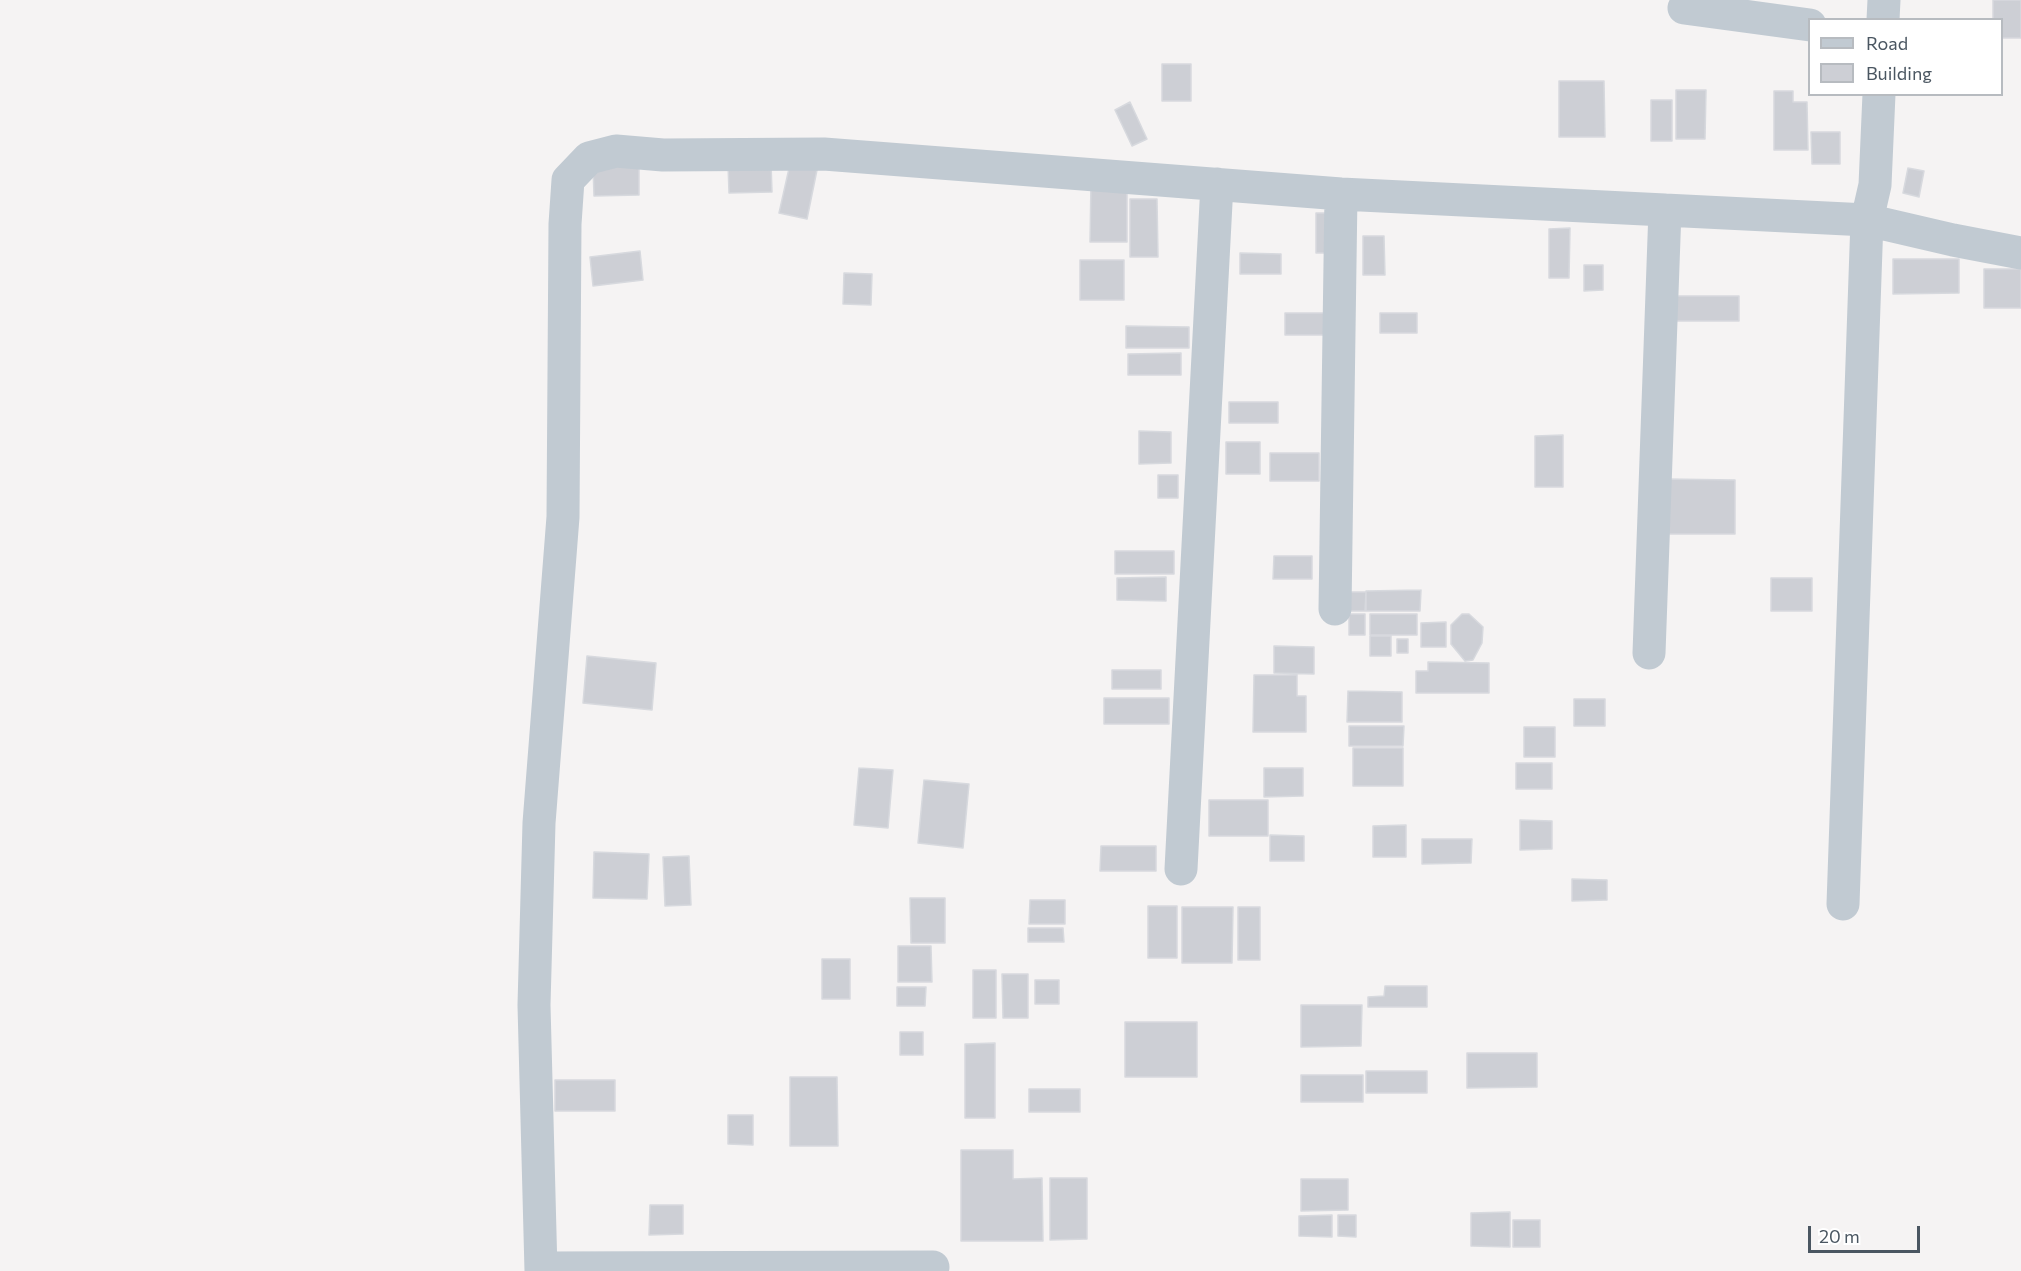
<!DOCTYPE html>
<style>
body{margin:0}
#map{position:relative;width:2021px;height:1271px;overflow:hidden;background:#f5f3f3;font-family:Commissioner,sans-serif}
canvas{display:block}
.legend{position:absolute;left:1808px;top:18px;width:195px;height:78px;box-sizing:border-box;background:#fff;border:2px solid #b7bbc0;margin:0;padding:8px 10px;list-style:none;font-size:18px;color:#4a5661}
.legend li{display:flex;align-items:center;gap:12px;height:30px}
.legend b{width:30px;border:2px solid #b7bbc0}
.scale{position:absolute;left:1808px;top:1226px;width:112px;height:27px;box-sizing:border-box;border:3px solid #4a5661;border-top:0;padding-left:8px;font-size:18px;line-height:21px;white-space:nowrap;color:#4a5661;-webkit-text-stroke:4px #fff;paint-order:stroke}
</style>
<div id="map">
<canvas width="2021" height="1271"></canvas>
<ul class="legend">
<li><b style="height:8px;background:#c1cad2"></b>Road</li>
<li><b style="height:16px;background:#cdcfd5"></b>Building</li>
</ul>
<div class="scale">20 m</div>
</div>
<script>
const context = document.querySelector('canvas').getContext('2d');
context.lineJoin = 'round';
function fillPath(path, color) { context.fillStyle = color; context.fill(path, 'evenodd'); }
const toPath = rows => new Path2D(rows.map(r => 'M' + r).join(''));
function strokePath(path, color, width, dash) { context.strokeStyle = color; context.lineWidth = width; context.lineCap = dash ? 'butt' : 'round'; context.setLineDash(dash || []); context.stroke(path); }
const building = toPath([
 [1993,0,2021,0,2021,38,2002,38,2002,20,1993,20,1993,0],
 [1162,64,1191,64,1191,101,1162,101,1162,64],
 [1559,81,1604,81,1605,137,1559,137,1559,81],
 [1676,90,1706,90,1705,139,1676,139,1676,90],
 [1774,91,1793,91,1793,102,1807,102,1808,150,1774,150,1774,91],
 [1651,100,1672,100,1672,141,1651,141,1651,100],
 [1130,102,1147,139,1132,146,1115,110,1130,102],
 [1811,132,1840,132,1840,164,1812,164,1811,132],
 [771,163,772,192,729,193,728,164,771,163],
 [790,164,817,170,807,219,779,213,790,164],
 [639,165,639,195,594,196,593,166,639,165],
 [1908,168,1924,171,1919,197,1903,193,1908,168],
 [1091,182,1127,182,1127,242,1090,242,1091,182],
 [1130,199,1157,199,1158,257,1130,257,1130,199],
 [1316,213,1333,213,1333,253,1316,253,1316,213],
 [1570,228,1569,278,1549,278,1549,229,1570,228],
 [1363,236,1384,236,1385,275,1363,275,1363,236],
 [640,251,643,280,593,286,590,257,640,251],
 [1240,253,1281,254,1281,274,1240,274,1240,253],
 [1893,259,1959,259,1959,293,1893,294,1893,259],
 [1080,260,1124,260,1124,300,1080,300,1080,260],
 [1584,265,1603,265,1603,290,1584,291,1584,265],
 [1984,269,2021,269,2021,308,1984,308,1984,269],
 [844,273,872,274,871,305,843,304,844,273],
 [1675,296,1739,296,1739,321,1675,321,1675,296],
 [1285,313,1327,313,1327,335,1285,335,1285,313],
 [1380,313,1417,313,1417,333,1380,333,1380,313],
 [1126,326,1189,327,1189,348,1126,348,1126,326],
 [1181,353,1181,375,1128,375,1128,354,1181,353],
 [1229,402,1278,402,1278,423,1229,423,1229,402],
 [1139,431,1171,432,1171,463,1139,464,1139,431],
 [1563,435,1563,487,1535,487,1535,436,1563,435],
 [1226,442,1260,442,1260,474,1226,474,1226,442],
 [1270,453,1319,453,1319,481,1270,481,1270,453],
 [1158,475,1178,475,1178,498,1158,498,1158,475],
 [1666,479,1735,480,1735,534,1666,534,1666,479],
 [1115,551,1174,551,1174,574,1115,574,1115,551],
 [1274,556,1312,556,1312,579,1273,579,1274,556],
 [1166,577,1166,601,1117,600,1117,578,1166,577],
 [1771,578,1812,578,1812,611,1771,611,1771,578],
 [1421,590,1420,611,1366,611,1366,591,1421,590],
 [1349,592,1366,592,1365,611,1349,611,1349,592],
 [1349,614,1365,614,1365,635,1349,635,1349,614],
 [1370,614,1417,614,1417,635,1370,635,1370,614],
 [1462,614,1469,614,1483,627,1482,643,1473,660,1465,661,1451,644,1451,625,1462,614],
 [1446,622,1446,647,1421,647,1421,623,1446,622],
 [1370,636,1391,636,1391,656,1370,656,1370,636],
 [1397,639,1408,639,1408,653,1397,653,1397,639],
 [1274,646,1314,647,1314,674,1274,673,1274,646],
 [587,656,656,663,652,710,583,703,587,656],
 [1428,662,1489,663,1489,693,1416,693,1416,671,1428,671,1428,662],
 [1112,670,1161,670,1161,689,1112,689,1112,670],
 [1254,675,1297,675,1297,696,1306,696,1306,732,1253,732,1254,675],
 [1348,691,1402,692,1402,722,1347,722,1348,691],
 [1104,698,1169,698,1169,724,1104,724,1104,698],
 [1574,699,1605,699,1605,726,1574,726,1574,699],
 [1349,726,1404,726,1403,746,1349,746,1349,726],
 [1524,727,1555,727,1555,757,1524,757,1524,727],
 [1353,748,1403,748,1403,786,1353,786,1353,748],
 [1516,763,1552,763,1552,789,1516,789,1516,763],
 [859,768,893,770,888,828,854,825,859,768],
 [1264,768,1303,768,1303,796,1264,797,1264,768],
 [924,780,969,784,963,848,918,843,924,780],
 [1209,800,1268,800,1268,836,1209,836,1209,800],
 [1520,820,1552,821,1552,849,1520,850,1520,820],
 [1406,825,1406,857,1373,857,1373,826,1406,825],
 [1270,835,1304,836,1304,861,1270,861,1270,835],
 [1422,839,1472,839,1471,863,1422,864,1422,839],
 [1101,846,1156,846,1156,871,1100,871,1101,846],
 [594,852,649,854,647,899,593,898,594,852],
 [689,856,691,905,665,906,663,857,689,856],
 [1572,879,1607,880,1607,900,1572,901,1572,879],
 [910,898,945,898,945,943,911,943,910,898],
 [1030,900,1065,900,1065,924,1029,924,1030,900],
 [1148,906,1177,906,1177,958,1148,958,1148,906],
 [1182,907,1233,907,1232,963,1182,963,1182,907],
 [1238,907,1260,907,1260,960,1238,960,1238,907],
 [1028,928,1063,928,1064,942,1028,942,1028,928],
 [898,946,931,946,932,982,898,982,898,946],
 [822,959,850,959,850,999,822,999,822,959],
 [973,970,996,970,996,1018,973,1018,973,970],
 [1002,974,1028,974,1028,1018,1003,1018,1002,974],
 [1035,980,1059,980,1059,1004,1035,1004,1035,980],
 [1385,986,1427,986,1427,1007,1368,1007,1368,997,1384,996,1385,986],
 [897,987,926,987,925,1006,897,1006,897,987],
 [1301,1005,1362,1005,1361,1046,1301,1047,1301,1005],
 [1125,1022,1197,1022,1197,1077,1125,1077,1125,1022],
 [900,1032,923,1032,923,1055,900,1055,900,1032],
 [995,1043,995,1118,965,1118,965,1044,995,1043],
 [1467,1053,1537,1053,1537,1087,1467,1088,1467,1053],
 [1366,1071,1427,1071,1427,1093,1366,1093,1366,1071],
 [1301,1075,1363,1075,1363,1102,1301,1102,1301,1075],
 [790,1077,837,1077,838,1146,790,1146,790,1077],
 [555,1080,615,1080,615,1111,555,1111,555,1080],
 [1029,1089,1080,1089,1080,1112,1029,1112,1029,1089],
 [728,1115,753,1115,753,1145,728,1144,728,1115],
 [961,1150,1013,1150,1013,1179,1042,1178,1043,1241,961,1241,961,1150],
 [1050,1178,1087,1178,1087,1239,1050,1240,1050,1178],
 [1301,1179,1348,1179,1348,1210,1301,1211,1301,1179],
 [650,1205,683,1205,683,1234,649,1235,650,1205],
 [1510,1212,1510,1247,1471,1246,1471,1213,1510,1212],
 [1332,1215,1332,1237,1299,1236,1299,1216,1332,1215],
 [1338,1215,1356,1215,1356,1237,1338,1236,1338,1215],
 [1513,1220,1540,1220,1540,1247,1513,1247,1513,1220]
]);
const street = toPath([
 [1684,8,1810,25],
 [1883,20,1884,0],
 [1335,609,1341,194],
 [1649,653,1665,210],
 [1181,869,1217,184],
 [1843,904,1867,220,1953,240,2021,253],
 [541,1268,933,1267],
 [541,1271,534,1005,539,823,563,517,565,224,568,180,589,158,616,151,663,155,824,154,1341,194,1867,220,1875,185,1879,94]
]);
fillPath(building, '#cdcfd5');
strokePath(building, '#d7d9de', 1.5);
strokePath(street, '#c1cad2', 33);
</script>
